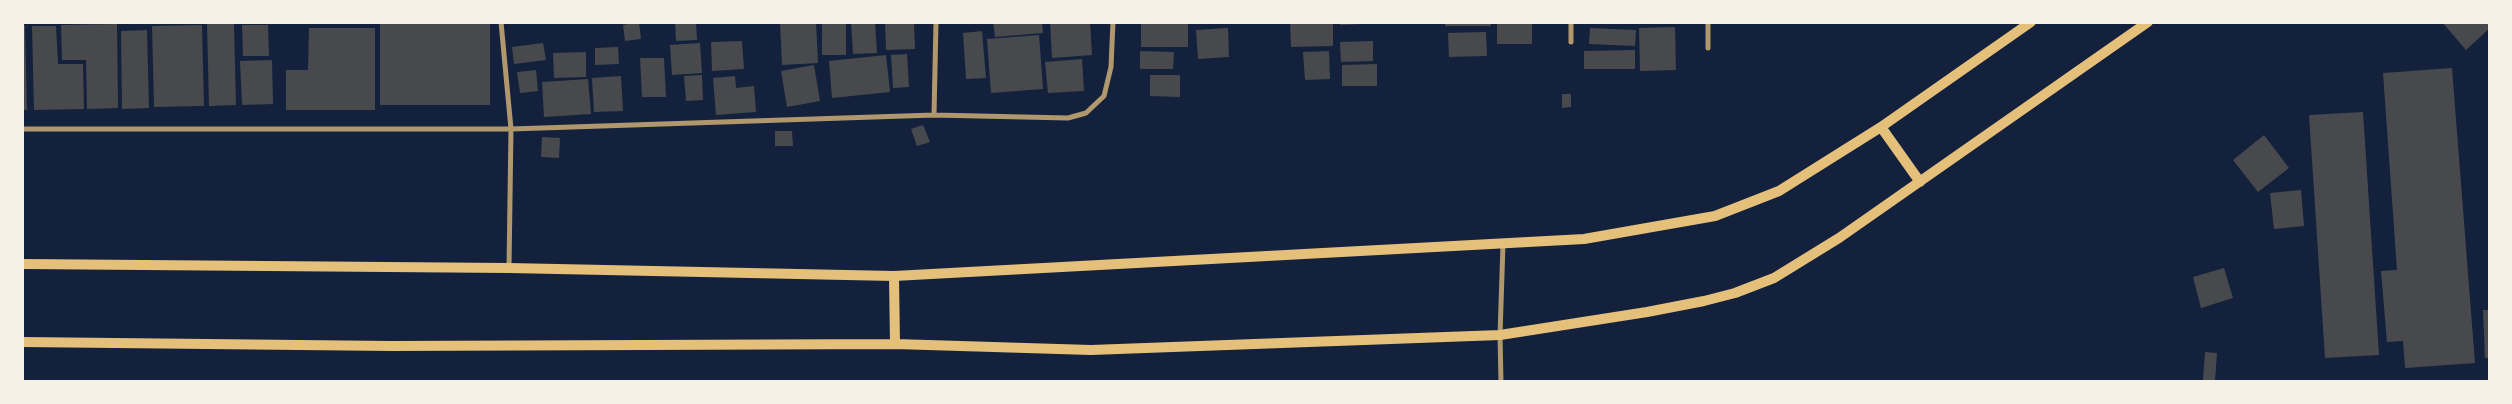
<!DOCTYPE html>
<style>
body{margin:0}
#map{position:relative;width:2512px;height:404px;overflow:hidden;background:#14213d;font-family:"Nunito Sans",sans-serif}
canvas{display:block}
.frame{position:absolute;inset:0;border:24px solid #f6f1e7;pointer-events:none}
</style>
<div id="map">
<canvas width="2512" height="404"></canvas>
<div class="frame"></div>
</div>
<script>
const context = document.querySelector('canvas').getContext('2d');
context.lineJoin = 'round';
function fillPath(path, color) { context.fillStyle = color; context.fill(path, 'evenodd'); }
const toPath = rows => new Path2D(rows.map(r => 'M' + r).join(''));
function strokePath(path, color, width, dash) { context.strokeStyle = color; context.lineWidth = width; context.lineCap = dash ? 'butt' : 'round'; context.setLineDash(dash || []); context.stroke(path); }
const building = toPath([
 [639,22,641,39,625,41,623,25],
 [675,22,696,22,697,40,676,41],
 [780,22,816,22,818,63,782,65],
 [822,22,846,22,846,55,822,55],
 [851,22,875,22,877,53,853,54],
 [885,22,914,22,915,49,886,50],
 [993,22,1042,22,1043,33,995,37],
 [1050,22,1090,22,1092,55,1052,58],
 [1141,22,1188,22,1188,47,1141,47],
 [1290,22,1333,22,1333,46,1291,47],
 [1340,22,1362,22,1362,24,1340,25],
 [1445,22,1491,22,1491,26,1445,26],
 [1497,22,1532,22,1532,44,1497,44],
 [2442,22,2490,22,2490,28,2466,50],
 [234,23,236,105,209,106,207,24],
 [380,23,490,23,490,105,380,105],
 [117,24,118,108,87,109,86,60,62,60,61,25],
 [22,25,25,25,27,110,22,110],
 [202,25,204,106,154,107,152,26],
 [242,25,268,25,269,56,243,56],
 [32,26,56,26,58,64,83,64,84,109,34,110],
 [1675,27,1676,70,1640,71,1639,28],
 [309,28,375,28,375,110,286,110,286,70,308,70],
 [1228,28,1229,57,1198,59,1196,30],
 [1590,28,1636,30,1635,46,1589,44],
 [147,30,149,108,122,109,121,31],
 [982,31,986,78,966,79,963,33],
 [1486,32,1487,56,1449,57,1448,33],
 [1039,35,1043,89,991,93,987,39],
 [742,41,744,69,712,71,711,42],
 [1373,41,1373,61,1341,62,1340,42],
 [543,43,546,60,514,64,512,47],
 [700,43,702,73,672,75,670,45],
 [618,47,619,64,595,65,595,48],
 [1635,50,1635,69,1584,69,1584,51],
 [1140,51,1174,52,1173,69,1140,69],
 [1329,51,1330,79,1305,80,1303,52],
 [586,52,586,77,554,78,553,53],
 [907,54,909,87,893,88,891,55],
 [886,55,890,92,832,98,829,61],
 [640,58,664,58,666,97,642,97],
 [1082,59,1084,91,1048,93,1045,62],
 [272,60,273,104,242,105,240,61],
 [1377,64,1377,86,1342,86,1342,65],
 [814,65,820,101,787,107,781,71],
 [2452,68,2475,363,2405,368,2403,341,2387,342,2381,271,2397,270,2383,73],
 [536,70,538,91,520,93,517,72],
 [702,75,703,100,686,101,684,76],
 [1150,75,1180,75,1180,97,1150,96],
 [621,76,623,111,594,112,592,78],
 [735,76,736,88,754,86,756,112,716,115,713,78],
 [588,79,591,114,544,117,542,82],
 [1562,94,1571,94,1571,107,1562,108],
 [2363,112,2379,355,2325,358,2309,115],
 [923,125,930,142,917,146,911,129],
 [775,131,792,131,793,146,775,146],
 [2264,135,2289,168,2258,192,2233,160],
 [542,137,560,138,559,158,541,157],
 [2301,190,2304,226,2274,229,2270,193],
 [2224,268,2233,298,2201,308,2193,277],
 [2483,310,2490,310,2490,358,2485,358],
 [2205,352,2217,353,2215,381,2203,380]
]);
const minor = toPath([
 [501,22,511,129,509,268],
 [1571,42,1571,22],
 [1708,48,1708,22],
 [934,115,936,22],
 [22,129,511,129,934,115,1068,118,1086,113,1104,96,1111,67,1113,22],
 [1501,382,1500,335,1503,244]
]);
const secondary = toPath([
 [1881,127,1920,182],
 [22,264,509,268,894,276,1584,239,1715,216,1779,191,1881,127,2031,22],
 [894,276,895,344],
 [22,342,391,346,895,344,1091,350,1500,335,1647,312,1704,301,1735,293,1774,278,1839,238,2148,22]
]);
fillPath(building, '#48494c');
strokePath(minor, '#b1986c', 5);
strokePath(secondary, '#e5c07b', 10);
</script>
